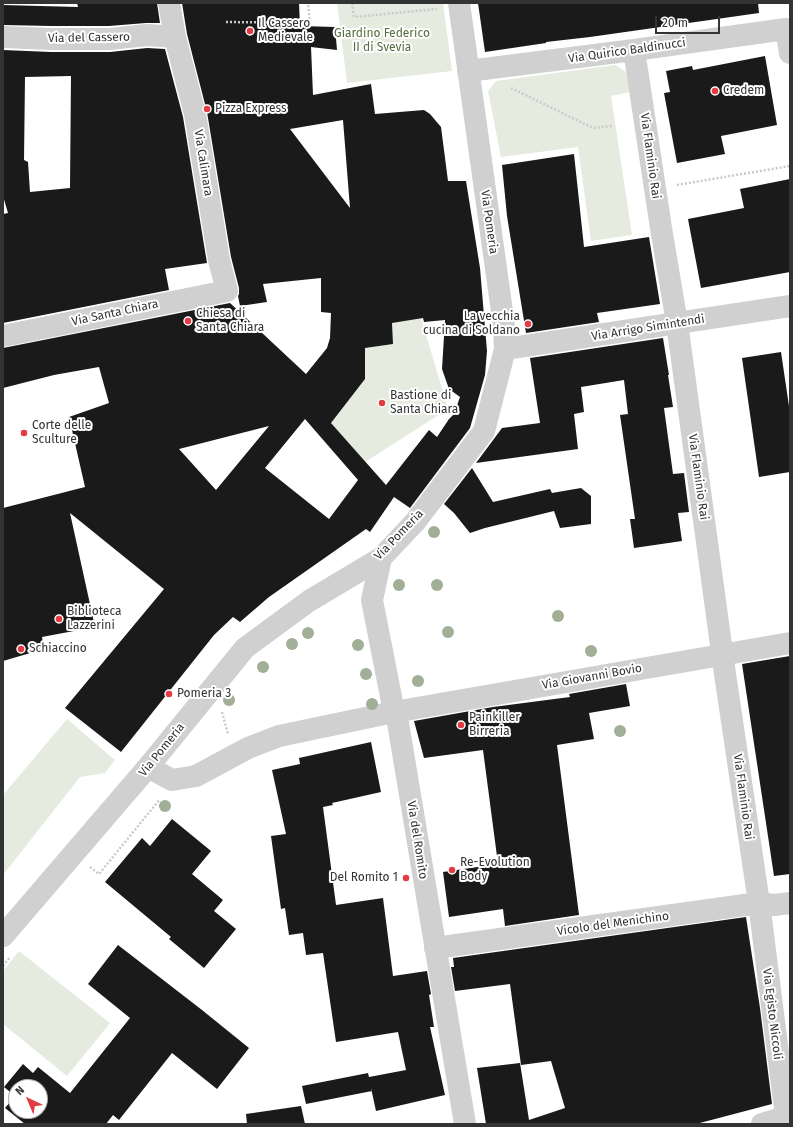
<!DOCTYPE html>
<style>
body{margin:0}
#map{position:relative;width:793px;height:1127px;overflow:hidden;background:#fff;font-family:"Fira Sans",sans-serif}
canvas{display:block}
.frame{position:absolute;inset:0;border:4px solid #333;pointer-events:none}
.north{position:absolute;left:8px;top:1079px;width:40px;height:40px;box-sizing:border-box;background:#fff;border:1px solid #adadad;border-radius:50%;rotate:316deg;font-size:11px;font-weight:700;line-height:16px;text-align:center;color:#333}
.north::after{content:'';display:block;margin:auto;width:14px;height:18px;background:#e13d42;clip-path:polygon(50% 0,100% 100%,50% 72%,0 100%)}
.scale{position:absolute;left:655px;top:16px;width:65px;height:18px;box-sizing:border-box;border:2px solid #333;border-top:0;padding-left:5px;font-size:12px;line-height:14px;white-space:nowrap;color:#333;-webkit-text-stroke:3px #fff;paint-order:stroke}
</style>
<div id="map">
<canvas width="793" height="1127"></canvas>
<div class="frame"></div>
<div class="north">N</div>
<div class="scale">20 m</div>
</div>
<script>
const context = document.querySelector('canvas').getContext('2d');
context.lineJoin = 'round';
function fillPath(path, color) { context.fillStyle = color; context.fill(path, 'evenodd'); }
const toPath = rows => new Path2D(rows.map(r => 'M' + r).join(''));
function strokePath(path, color, width, dash) { context.strokeStyle = color; context.lineWidth = width; context.lineCap = dash ? 'butt' : 'round'; context.setLineDash(dash || []); context.stroke(path); }
function drawText(font, color, halo, rows, align = 'center') {
  context.font = font + ' "Fira Sans",sans-serif'; context.lineWidth = 4; context.setLineDash([]); context.textBaseline = 'middle'; context.strokeStyle = halo; context.fillStyle = color; for (const [text, x, y, turn = 0] of rows) {
    context.save(); context.translate(x, y); context.rotate((+turn || 0) * Math.PI / 180); context.textAlign = isNaN(turn) ? turn : align; if (halo) context.strokeText(text, 0, 0); context.fillText(text, 0, 0); context.restore();
  }
}
const green = toPath([
 [337,3,443,3,452,71,347,83],
 [615,65,626,72,630,92,611,96,632,235,591,241,578,147,501,157,488,91,496,81],
 [421,318,448,409,365,462,331,423,365,379,365,348,393,344,392,323],
 [67,719,115,760,105,773,80,777,3,875,3,795],
 [19,951,110,1023,67,1076,3,1024,3,971]
]);
const building = toPath([
 [77,3,157,3,160,23,146,23,109,26,51,26,3,25,3,5,78,7],
 [182,3,299,3,300,26,335,27,337,50,311,47,313,95,371,84,375,114,424,110,430,114,441,127,448,181,466,181,480,268,487,351,485,375,470,428,410,508,394,497,370,532,366,529,269,597,240,622,233,617,214,635,121,752,65,708,164,589,70,513,95,627,42,637,44,649,3,661,3,508,85,487,69,417,109,403,99,367,54,375,3,388,3,348,230,303,306,374,327,348,330,338,331,313,321,312,321,278,263,284,267,302,240,306,238,296,239,294,239,288,231,257,207,112,187,34],
 [343,120,350,208,290,129],
 [423,318,424,322,445,320,442,369,449,389,460,397,454,414,449,419,437,437,429,430,386,485,331,423,365,379,365,348,393,344,392,323],
 [305,419,358,480,329,519,265,468],
 [269,426,216,490,179,449],
 [478,3,758,3,759,13,590,37,546,42,546,43,485,52],
 [147,48,165,49,183,117,207,263,165,269,169,290,3,323,3,214,8,213,3,196,3,50,51,52,110,52],
 [71,76,70,188,30,192,28,162,24,160,25,77],
 [765,56,777,125,721,136,725,154,677,163,664,93,670,92,666,71,692,66,693,70],
 [574,154,584,247,649,237,660,304,597,313,599,322,526,333,507,216,502,165],
 [790,179,790,272,701,288,688,219,744,208,740,189],
 [663,338,669,375,668,375,673,407,664,408,673,474,684,473,689,512,678,513,682,541,634,548,630,519,635,519,620,415,628,414,624,380,581,387,584,412,574,414,578,449,476,463,502,428,540,423,530,358],
 [781,352,790,413,790,472,759,477,742,358],
 [472,468,493,502,550,489,552,493,581,488,591,496,591,524,560,528,554,511,485,528,470,533,454,513,444,504],
 [790,656,790,874,774,876,742,664],
 [626,684,630,706,589,713,594,739,557,745,579,915,505,926,503,909,449,917,443,872,498,864,483,750,424,758,414,721,493,707,570,697,569,694],
 [371,742,381,792,332,803,333,805,323,807,336,905,383,898,393,976,427,971,431,994,429,995,434,1027,430,1027,445,1095,376,1111,371,1088,372,1091,306,1104,302,1086,368,1073,369,1077,406,1070,398,1032,336,1042,323,953,306,955,303,933,289,935,285,908,281,909,271,836,286,834,272,770,300,764,299,758],
 [172,819,211,851,192,874,223,900,214,911,236,929,204,968,169,939,171,937,105,882,142,838,150,846],
 [746,917,760,1008,772,1104,696,1124,486,1124,477,1068,520,1063,529,1120,565,1108,551,1061,521,1065,510,984,455,991,451,967,454,967,453,958],
 [118,945,202,1010,249,1048,217,1089,172,1053,119,1120,113,1115,106,1124,25,1124,5,1108,15,1096,4,1087,23,1064,33,1073,38,1067,70,1093,130,1018,88,984],
 [16,1087,40,1087,40,1111,16,1111],
 [301,1106,305,1124,247,1124,246,1114]
]);
const path = toPath([
 [352,3,354,17,437,9],
 [226,22,310,23,308,3],
 [511,88,593,128,612,126],
 [677,185,790,166],
 [222,712,228,734],
 [90,867,99,874,160,799],
 [3,966,10,957]
]);
const minor = toPath([
 [3,37,51,39,110,39,147,35,175,37],
 [634,50,661,228,677,323,725,674,759,903,787,1124],
 [468,71,634,50,786,29,790,53],
 [3,336,227,291,219,260,195,114,175,37,169,3],
 [505,349,790,306],
 [381,558,372,600,394,712,398,723,465,1124],
 [148,767,172,780,196,776,248,748,279,736,394,712,790,643],
 [3,936,148,767,245,648,309,601,381,558,415,522,484,431,505,349,504,326,459,3],
 [435,948,759,903,774,905,790,903],
 [762,1124,785,1117]
]);
const trees = [
 [434,532],
 [399,585],
 [437,585],
 [558,616],
 [448,632],
 [308,633],
 [292,644],
 [358,645],
 [591,651],
 [263,667],
 [366,674],
 [418,681],
 [229,700],
 [372,704],
 [620,731],
 [165,806]
];
const markers = [
 [250,31,4,"#e13d42"],
 [715,91,4,"#e13d42"],
 [207,109,4,"#e13d42"],
 [188,321,4,"#e13d42"],
 [528,324,4,"#e13d42"],
 [382,403,4,"#e13d42"],
 [24,433,4,"#e13d42"],
 [59,619,4,"#e13d42"],
 [21,649,4,"#e13d42"],
 [169,694,4,"#e13d42"],
 [461,725,4,"#e13d42"],
 [452,870,4,"#e13d42"],
 [406,878,4,"#e13d42"]
];
const poiNames = [
 ["Il Cassero",258,24],
 ["Medievale",258,38],
 ["Credem",723,91],
 ["Pizza Express",215,109],
 ["Chiesa di",196,314],
 ["Santa Chiara",196,328],
 ["La vecchia",520,317,"right"],
 ["cucina di Soldano",520,331,"right"],
 ["Bastione di",390,396],
 ["Santa Chiara",390,410],
 ["Corte delle",32,426],
 ["Sculture",32,440],
 ["Biblioteca",67,612],
 ["Lazzerini",67,626],
 ["Schiaccino",29,649],
 ["Pomeria 3",177,694],
 ["Painkiller",469,718],
 ["Birreria",469,732],
 ["Re-Evolution",460,863],
 ["Body",460,877],
 ["Del Romito 1",398,878,"right"]
];
const parkNames = [
 ["Giardino Federico",382,34],
 ["II di Svevia",382,48]
];
const streetNames = [
 ["Via del Cassero",89,38,-1],
 ["Via Quirico Baldinucci",627,51,-8],
 ["Via Flaminio Rai",650,156,82],
 ["Via Calimara",203,163,81],
 ["Via Pomeria",489,222,82],
 ["Via Santa Chiara",115,313,-12],
 ["Via Arrigo Simintendi",648,328,-9],
 ["Via Flaminio Rai",698,477,82],
 ["Via Pomeria",399,535,-46],
 ["Via Giovanni Bovio",592,677,-10],
 ["Via Pomeria",162,750,-51],
 ["Via Flaminio Rai",743,797,82],
 ["Via del Romito",417,840,81],
 ["Vicolo del Menichino",613,924,-8],
 ["Via Egisto Niccoli",772,1014,83]
];
fillPath(green, '#e5ebdf');
fillPath(building, '#1a1a1a');
strokePath(path, '#cacaca', 2.5, [2, 2]);
strokePath(minor, '#d0d0d0', 22);
context.fillStyle = '#a0af96';
for (const [x, y] of trees) { context.beginPath(); context.arc(x, y, 6, 0, 2 * Math.PI); context.fill(); }
for (const [x, y, r, color] of markers) { const dot = new Path2D(); dot.arc(x, y, r, 0, 2 * Math.PI); context.fillStyle = color; context.fill(dot); strokePath(dot, '#fff', 1.5); }
drawText('12px', '#333', '#fff', poiNames, 'left');
drawText('12px', '#536e40', '#fff', parkNames);
drawText('12px', '#333', '#fff', streetNames);
</script>
